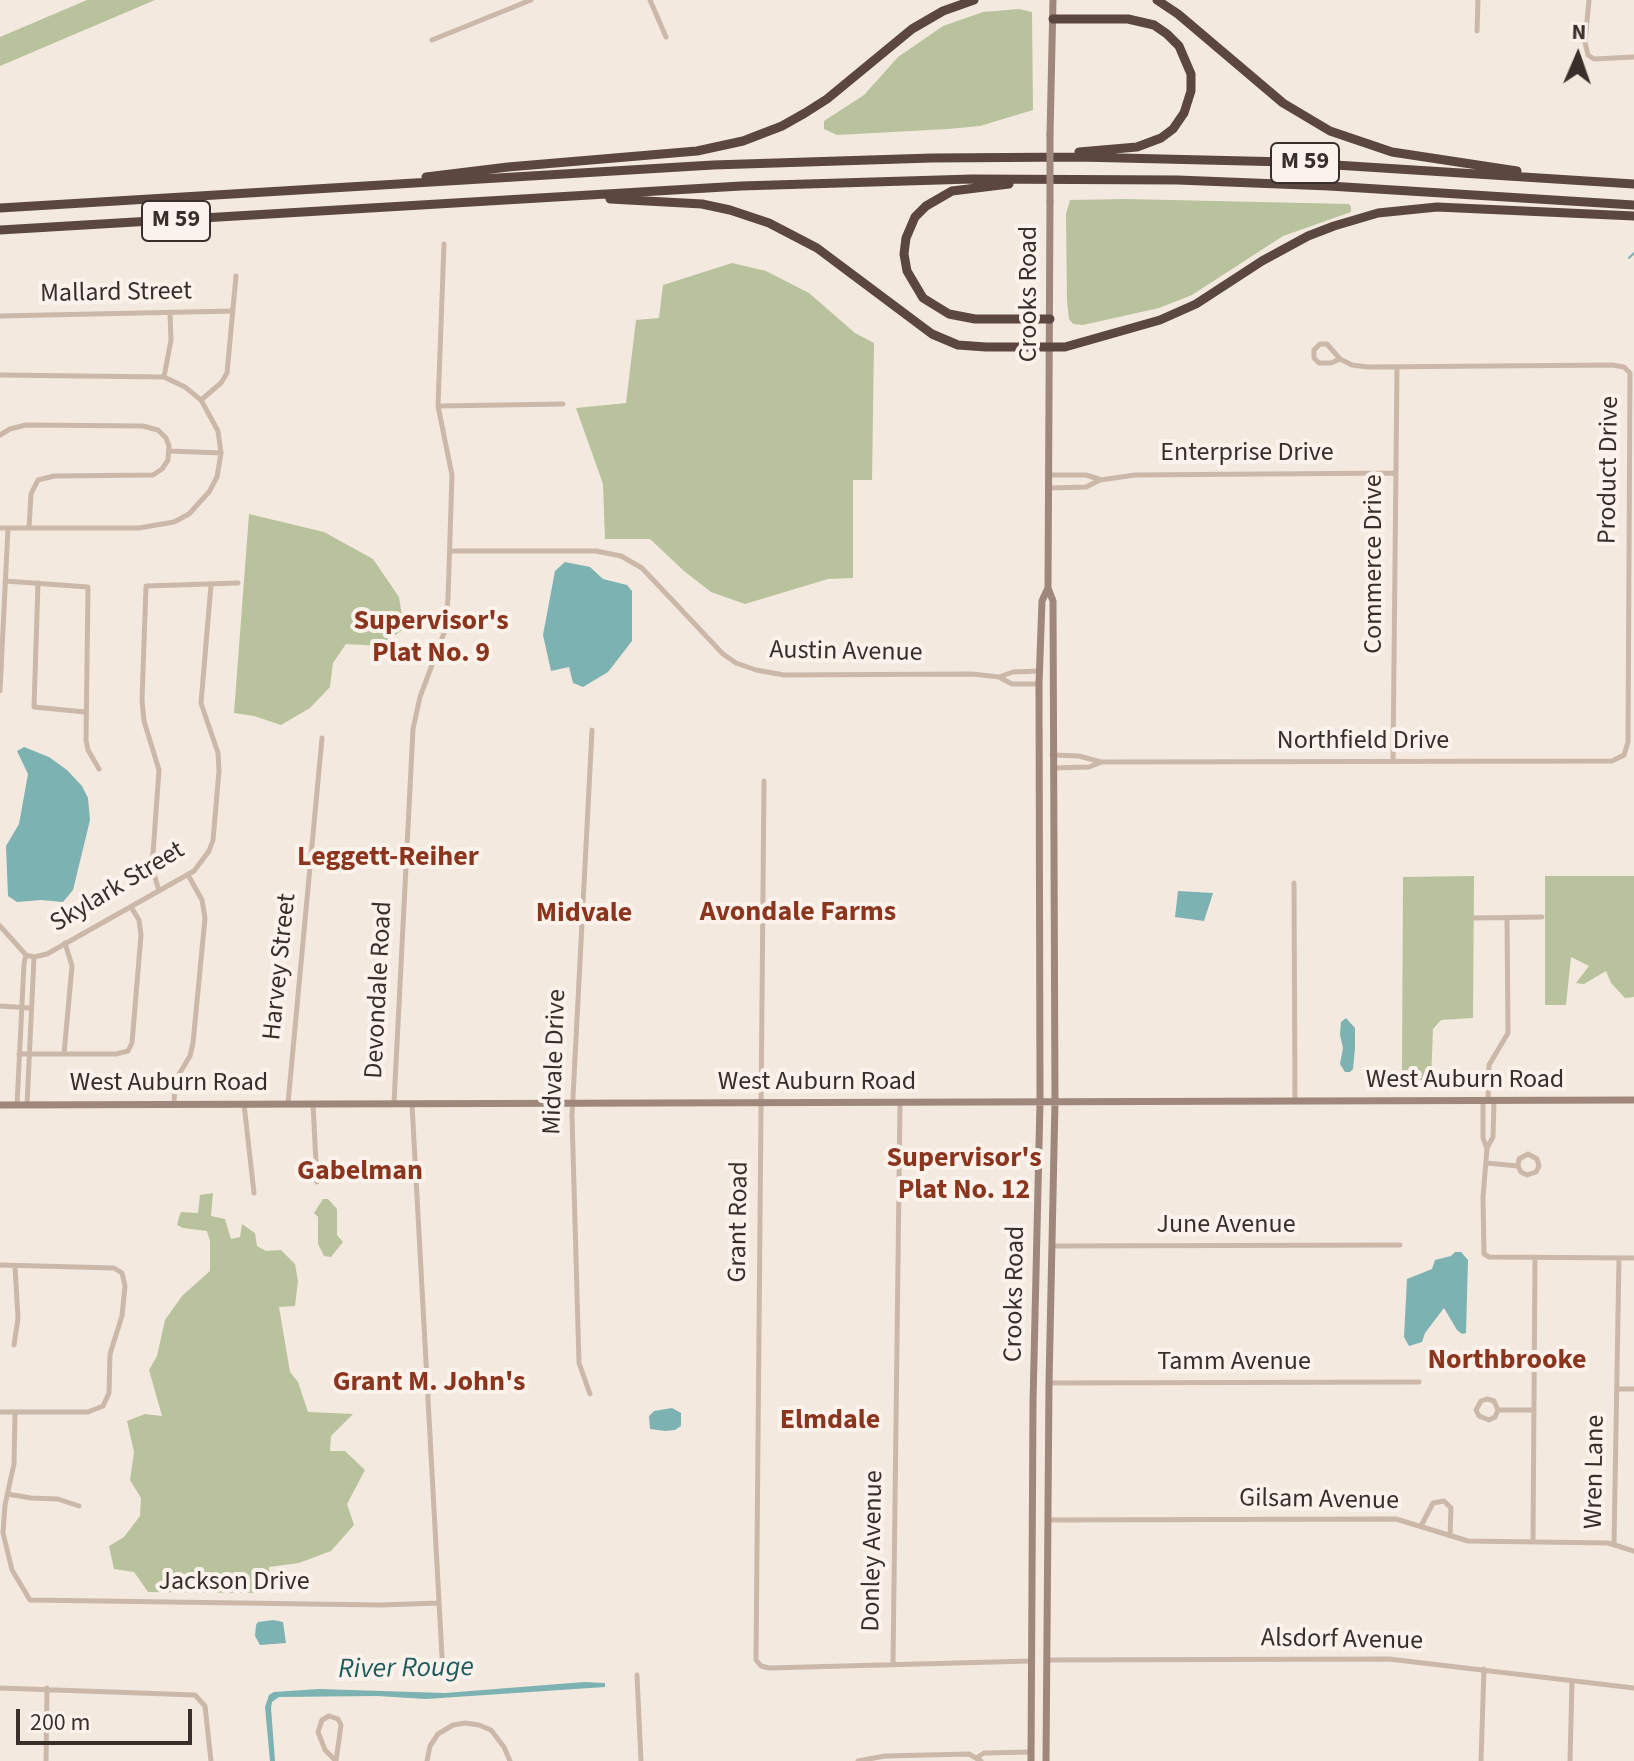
<!DOCTYPE html>
<style>
body{margin:0}
#map{position:relative;width:1634px;height:1761px;overflow:hidden;background:#f4e9de;font-family:"Source Sans 3",sans-serif}
canvas{display:block}
.north{position:absolute;left:1538px;top:16px;width:80px;height:80px;-webkit-text-stroke:6px #fbf3eb;paint-order:stroke;rotate:2deg;font-size:22px;font-weight:700;line-height:32px;text-align:center;color:#392e29}
.north::after{content:'';display:block;margin:auto;width:28px;height:36px;background:#392e29;clip-path:polygon(50% 0,100% 100%,50% 72%,0 100%)}
.scale{position:absolute;left:16px;top:1709px;width:176px;height:36px;box-sizing:border-box;border:4px solid #392e29;border-top:0;padding-left:10px;font-size:24px;line-height:28px;white-space:nowrap;color:#392e29;-webkit-text-stroke:6px #fbf3eb;paint-order:stroke}
</style>
<div id="map">
<canvas width="1634" height="1761"></canvas>
<div class="north">N</div>
<div class="scale">200 m</div>
</div>
<script>
const context = document.querySelector('canvas').getContext('2d');
context.lineJoin = 'round';
function fillPath(path, color) { context.fillStyle = color; context.fill(path, 'evenodd'); }
const toPath = rows => new Path2D(rows.map(r => 'M' + r).join(''));
function strokePath(path, color, width, dash) { context.strokeStyle = color; context.lineWidth = width; context.lineCap = dash ? 'butt' : 'round'; context.setLineDash(dash || []); context.stroke(path); }
function drawText(font, color, halo, rows, align = 'center') {
  context.font = font + ' "Source Sans 3",sans-serif'; context.lineWidth = 8; context.setLineDash([]); context.textBaseline = 'middle'; context.strokeStyle = halo; context.fillStyle = color; for (const [text, x, y, turn = 0] of rows) {
    context.save(); context.translate(x, y); context.rotate((+turn || 0) * Math.PI / 180); context.textAlign = isNaN(turn) ? turn : align; if (halo) context.strokeText(text, 0, 0); context.fillText(text, 0, 0); context.restore();
  }
}
const green = toPath([
 [87,0,155,0,0,66,0,37],
 [1019,9,1032,12,1033,110,980,126,948,129,837,135,824,129,824,121,864,95,898,57,943,26,983,12],
 [1126,199,1349,204,1351,207,1351,212,1283,236,1192,295,1159,308,1083,325,1073,324,1069,319,1067,301,1066,214,1070,200],
 [732,263,766,271,809,293,855,333,874,343,872,480,853,480,853,578,828,579,745,604,711,592,684,571,650,539,605,539,603,484,576,408,626,403,636,320,659,318,663,285],
 [249,514,324,532,373,559,399,597,404,629,379,646,346,644,333,663,330,687,310,708,281,725,254,716,234,713],
 [1474,876,1473,1018,1441,1020,1433,1029,1431,1080,1409,1080,1402,1070,1403,877],
 [1545,876,1634,876,1634,997,1625,998,1611,983,1606,971,1584,984,1576,983,1589,966,1571,957,1566,1005,1545,1005],
 [213,1193,211,1216,225,1219,231,1239,240,1237,242,1224,255,1233,257,1246,266,1251,281,1250,295,1264,298,1281,295,1306,279,1307,290,1372,298,1382,308,1412,353,1414,331,1436,330,1451,345,1451,365,1470,347,1504,354,1525,331,1551,299,1563,269,1567,270,1586,258,1593,148,1592,134,1572,114,1569,109,1546,124,1537,140,1516,141,1498,130,1480,134,1452,127,1421,145,1414,162,1416,149,1370,157,1356,165,1320,182,1296,210,1271,210,1241,207,1231,183,1228,177,1225,179,1217,181,1212,198,1213,200,1195],
 [323,1199,328,1199,337,1209,337,1235,343,1242,331,1257,324,1256,318,1244,318,1217,314,1213]
]);
const water = toPath([
 [565,562,590,567,603,579,627,585,632,591,632,641,608,672,583,687,573,683,569,667,551,671,543,635,555,571],
 [24,747,49,757,67,770,82,786,88,798,90,820,82,853,73,890,63,902,41,900,17,902,8,896,6,846,19,824,28,774,17,751],
 [1178,891,1213,893,1204,921,1175,917],
 [1346,1018,1355,1028,1355,1048,1353,1069,1350,1072,1345,1072,1340,1064,1343,1048,1340,1035,1341,1022],
 [1455,1252,1461,1252,1468,1260,1466,1333,1462,1334,1457,1330,1444,1308,1425,1333,1422,1342,1409,1346,1404,1337,1407,1279,1432,1269,1435,1260,1451,1256],
 [672,1408,681,1413,681,1426,675,1430,665,1431,650,1429,649,1416,654,1411],
 [273,1620,283,1622,286,1643,260,1645,255,1636,256,1625,258,1622],
 [584,1682,605,1683,605,1687,426,1699,377,1696,279,1697,272,1702,271,1708,275,1761,270,1761,265,1707,269,1695,274,1692,319,1689,445,1693]
]);
const stream = toPath([
 [1629,258,1634,253]
]);
const minor = toPath([
 [650,0,666,37],
 [1589,0,1585,42,1588,55,1594,59,1634,57],
 [1477,31,1478,0],
 [432,40,531,0],
 [0,316,233,311],
 [0,375,164,377,185,387,201,400,218,431,221,453,217,477,209,492,189,514,174,522,139,528,0,528],
 [164,377,171,340,170,313],
 [201,400,221,383,227,373,236,276],
 [438,406,563,404],
 [0,435,10,429,26,425,143,426,158,430,166,438,169,446,168,460,162,469,153,475,54,476,38,480,31,494,29,528],
 [170,451,221,453],
 [1049,475,1086,475,1099,479],
 [1049,488,1086,487,1100,480,1135,475,1396,473],
 [450,551,596,551,621,556,642,568,723,654,736,663,756,670,784,675,972,674,999,677,1012,684,1039,684],
 [5,581,88,587,86,740,88,750,99,769],
 [38,583,34,707,85,712],
 [999,677,1013,672,1040,671],
 [0,691,8,528],
 [1052,755,1079,756,1101,762],
 [1393,761,1397,367],
 [1054,768,1089,767,1102,762,1612,761,1624,755,1628,742,1630,373,1624,367,1612,365,1368,367,1352,365,1340,359,1327,344,1320,344,1314,350,1314,358,1319,363,1331,363,1340,359],
 [764,781,756,1660,761,1666,769,1668,1031,1661],
 [1294,883,1295,1101],
 [159,891,152,867,159,770,144,721,142,700,146,586,238,583],
 [1474,918,1542,917],
 [0,926,26,955,34,957],
 [34,957,47,954,194,871,209,851,213,840,219,771,218,753,201,703,211,585],
 [0,1006,31,1008],
 [19,1054,116,1054,128,1051,132,1043,141,935,139,920,131,907],
 [64,1054,72,966,65,943],
 [1488,1100,1489,1065,1508,1033,1507,918],
 [1483,1101,1483,1138,1487,1149,1483,1197,1484,1254,1489,1257,1634,1258],
 [288,1103,322,738],
 [394,1103,413,729,420,697,444,633,448,599,452,475,438,406,444,244],
 [244,1104,254,1193],
 [313,1104,317,1182],
 [412,1104,443,1675],
 [17,1105,24,964,26,955],
 [27,1105,34,957],
 [174,1105,175,1081,190,1056,193,1043,205,918,202,900,188,875],
 [1487,1148,1493,1137,1494,1101],
 [1486,1163,1518,1166,1521,1172,1527,1175,1536,1172,1539,1166,1537,1159,1528,1154,1519,1159,1518,1166],
 [1052,1246,1400,1245],
 [0,1265,114,1268,122,1273,125,1286,122,1316,110,1354,109,1393,103,1406,88,1412,0,1412],
 [14,1345,18,1318,15,1266],
 [1049,1383,1419,1382],
 [1617,1389,1634,1389],
 [590,1394,579,1363,572,1116,592,730],
 [1498,1410,1495,1417,1489,1420,1479,1416,1476,1410,1481,1401,1487,1399,1494,1401,1498,1410,1534,1410],
 [15,1412,14,1464,5,1505,3,1533,12,1570,30,1600,380,1605,439,1603],
 [7,1494,31,1498,58,1499,79,1506],
 [1048,1520,1396,1519,1468,1541,1608,1543,1634,1551],
 [1421,1526,1433,1503,1444,1501,1451,1508,1450,1536],
 [1533,1541,1535,1258],
 [1614,1544,1619,1258],
 [1047,1660,1389,1659,1634,1688],
 [893,1664,900,1103],
 [637,1675,641,1761],
 [0,1688,195,1695,205,1706,211,1761],
 [329,1716,338,1719,341,1725,336,1761,325,1750,318,1732,322,1720,329,1716],
 [976,1758,984,1753,1031,1752],
 [46,1761,47,1688],
 [427,1761,430,1746,438,1734,453,1725,465,1723,479,1725,491,1730,504,1747,510,1761],
 [858,1761,885,1756,969,1754,981,1761],
 [1481,1761,1484,1669],
 [1570,1761,1572,1681]
]);
const secondary = toPath([
 [1050,135,1053,0],
 [0,1105,1634,1100],
 [1031,1761,1033,1402,1040,1102,1039,684,1042,601,1048,588,1050,201],
 [1046,1761,1049,1383,1055,1102,1053,601,1048,588]
]);
const motorway = toPath([
 [1157,0,1178,14,1283,103,1330,131,1392,152,1517,171],
 [1053,19,1128,19,1154,25,1167,34,1179,46,1191,74,1191,91,1184,113,1173,129,1161,138,1137,147,1079,152],
 [426,177,508,167,697,151,743,141,782,126,805,113,827,99,912,29,943,11,974,0],
 [1009,184,952,191,926,206,915,217,906,238,904,254,907,271,923,298,949,314,975,319,1050,319],
 [610,199,702,204,730,210,769,223,817,248,932,334,958,345,986,347,1065,347,1160,320,1196,304,1262,261,1308,236,1334,226,1378,213,1437,207,1634,216],
 [0,208,713,165,932,158,1079,157,1288,162,1634,184],
 [0,230,741,186,972,179,1178,180,1329,186,1634,205]
]);
const secondaryBridge = toPath([
 [1050,201,1050,135]
]);
const shields = [
 [1305,163,68],
 [176,221,68]
];
const shieldNames = [
 ["M 59",1305,163],
 ["M 59",176,221]
];
const streetNames = [
 ["Mallard Street",116,294,-1],
 ["Crooks Road",1030,294,-90],
 ["Enterprise Drive",1247,454],
 ["Product Drive",1610,470,-89],
 ["Commerce Drive",1375,564,-90],
 ["Austin Avenue",846,653,1],
 ["Northfield Drive",1363,742],
 ["Skylark Street",118,888,-31],
 ["Harvey Street",281,967,-84],
 ["Devondale Road",380,990,-87],
 ["Midvale Drive",556,1062,-88],
 ["West Auburn Road",1465,1081],
 ["West Auburn Road",817,1083],
 ["West Auburn Road",169,1084],
 ["Grant Road",740,1222,-89],
 ["June Avenue",1226,1226],
 ["Crooks Road",1016,1294,-89],
 ["Tamm Avenue",1234,1363],
 ["Wren Lane",1596,1472,-89],
 ["Gilsam Avenue",1319,1501,1],
 ["Donley Avenue",874,1551,-89],
 ["Jackson Drive",234,1583],
 ["Alsdorf Avenue",1342,1641,1]
];
const neighbourhoodNames = [
 ["Supervisor's",431,623],
 ["Plat No. 9",431,655],
 ["Leggett-Reiher",388,859],
 ["Avondale Farms",798,914],
 ["Midvale",584,915],
 ["Supervisor's",964,1160],
 ["Plat No. 12",964,1192],
 ["Gabelman",360,1173],
 ["Northbrooke",1507,1362],
 ["Grant M. John's",429,1384],
 ["Elmdale",830,1422]
];
const waterNames = [
 ["River Rouge",406,1670,-1]
];
fillPath(green, '#b8c39d');
fillPath(water, '#7cb2b2');
strokePath(stream, '#7cb2b2', 2);
strokePath(minor, '#ccb8a9', 5);
strokePath(secondary, '#a0877b', 7);
strokePath(motorway, '#5b4740', 9);
strokePath(secondaryBridge, '#a0877b', 7);
for (const [x, y, w] of shields) { const box = new Path2D(); box.roundRect(x - w / 2, y - 20, w, 40, 6); context.fillStyle = '#fbf3eb'; context.fill(box); strokePath(box, '#392e29', 2); }
drawText('bold 24px', '#392e29', null, shieldNames);
drawText('26px', '#392e29', '#fbf3eb', streetNames);
drawText('bold 28px', '#8b351f', '#fbf3eb', neighbourhoodNames);
drawText('italic 28px', '#1d5b5d', '#fbf3eb', waterNames);
</script>
